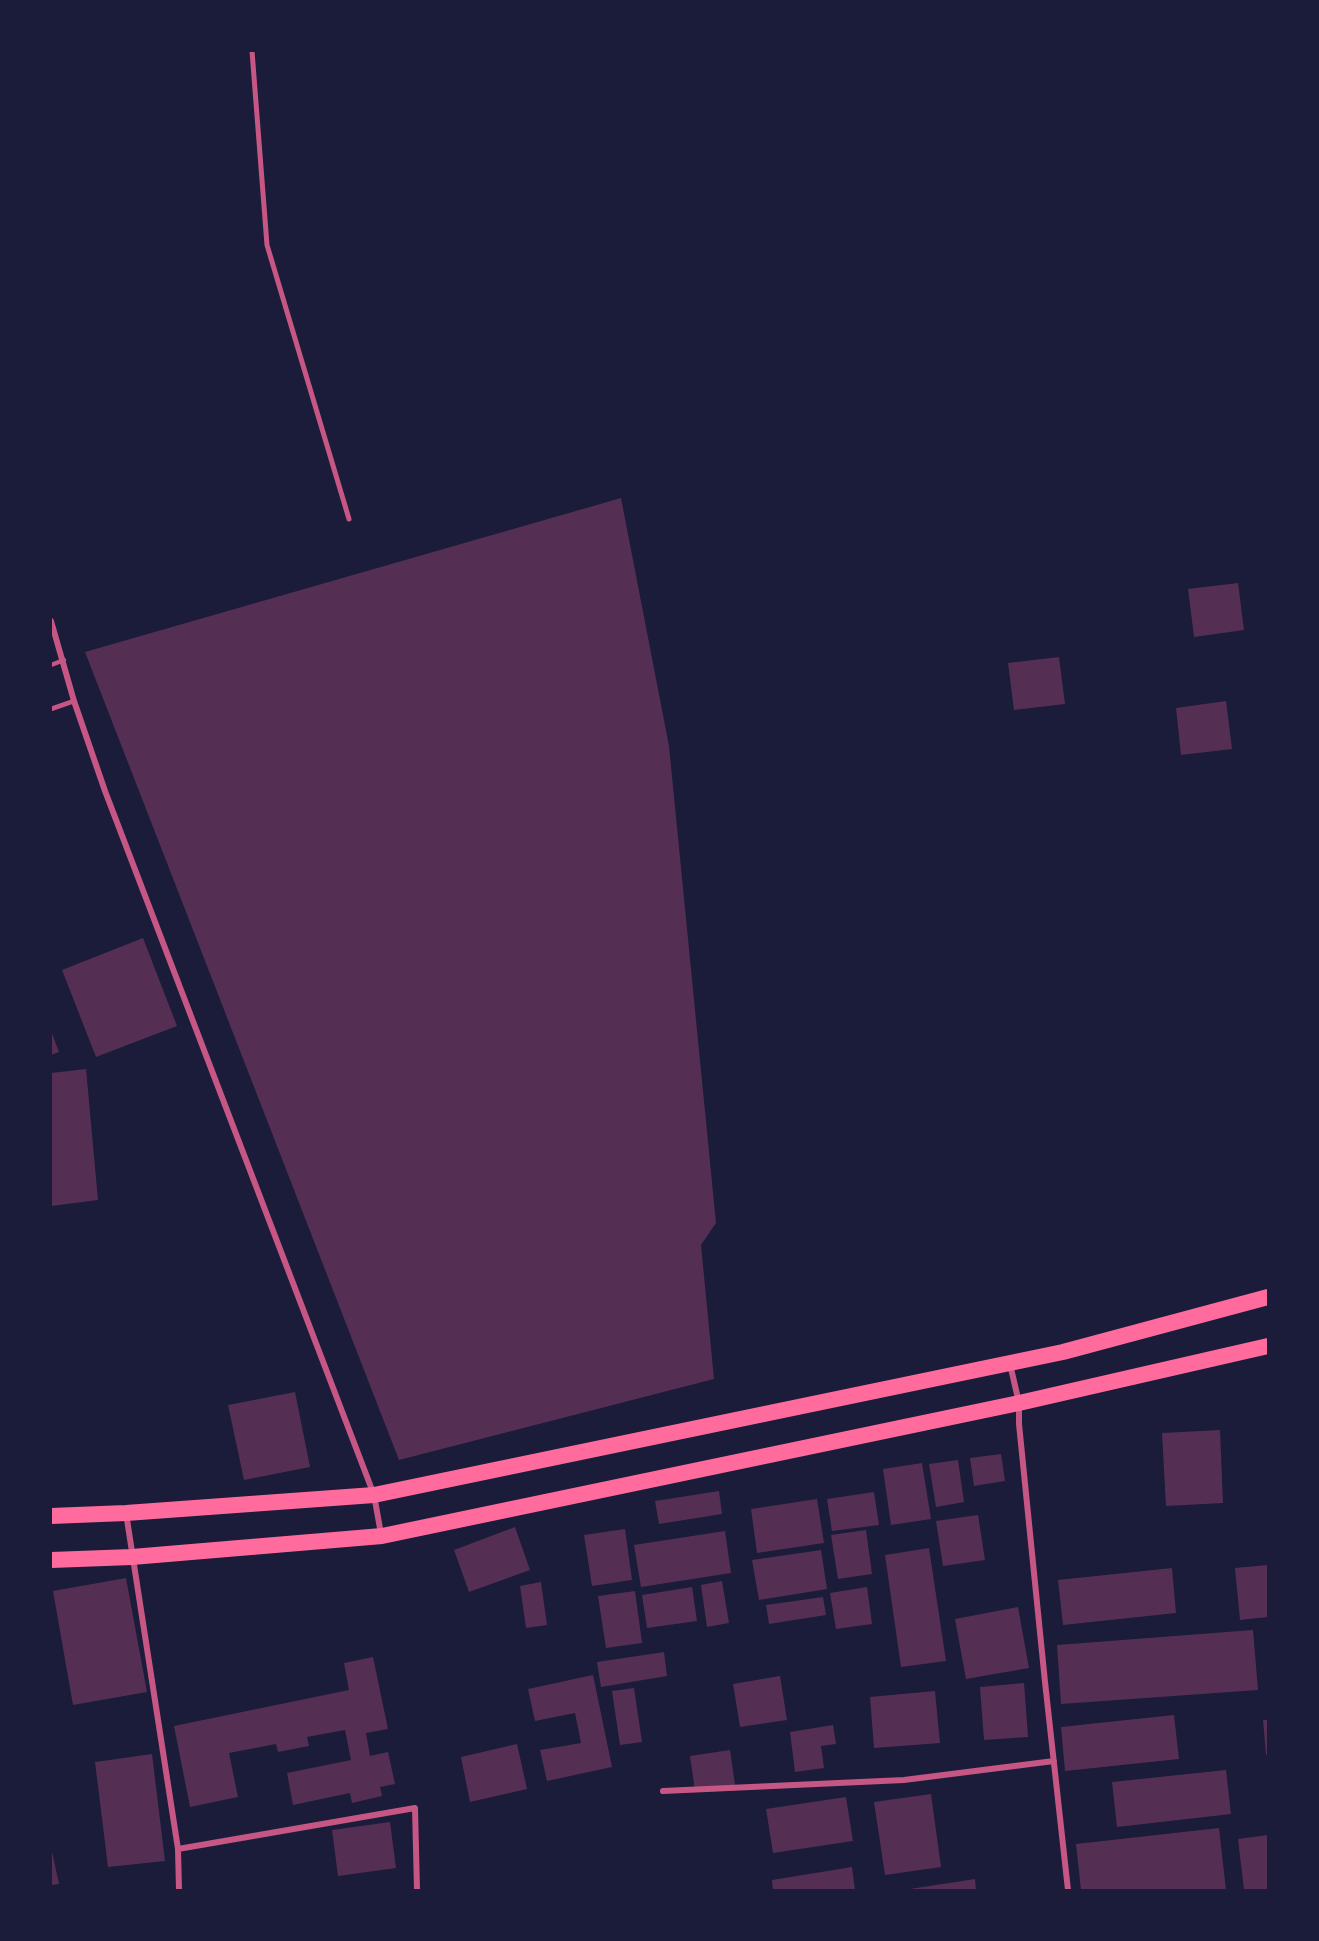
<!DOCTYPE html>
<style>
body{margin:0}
#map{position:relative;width:1319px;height:1941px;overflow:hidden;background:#1b1b3a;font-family:Cabin,sans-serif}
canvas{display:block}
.frame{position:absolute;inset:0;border:52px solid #1b1b3a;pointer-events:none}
</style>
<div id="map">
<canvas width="1319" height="1941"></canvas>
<div class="frame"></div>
</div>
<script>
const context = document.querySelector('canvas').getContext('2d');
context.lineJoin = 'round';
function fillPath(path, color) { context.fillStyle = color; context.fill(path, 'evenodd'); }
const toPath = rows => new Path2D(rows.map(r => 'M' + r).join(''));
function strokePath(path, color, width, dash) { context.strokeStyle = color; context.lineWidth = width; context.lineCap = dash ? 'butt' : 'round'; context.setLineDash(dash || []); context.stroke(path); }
const building = toPath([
 [621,498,669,746,716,1223,701,1245,714,1379,399,1460,85,652],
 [1238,583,1244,630,1194,637,1188,589],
 [1059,657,1065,704,1014,710,1008,663],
 [1226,701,1232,749,1181,755,1176,708],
 [143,938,177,1026,96,1057,62,970],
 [51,1031,59,1052,51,1055],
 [86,1069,98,1200,51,1206,51,1073],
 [295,1392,310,1467,244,1480,228,1405],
 [1220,1430,1223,1503,1166,1506,1162,1433],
 [1001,1454,1005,1481,974,1486,970,1458],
 [958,1460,964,1502,936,1507,929,1464],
 [922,1463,931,1519,891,1525,883,1469],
 [719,1491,722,1514,659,1524,655,1501],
 [874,1492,879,1525,832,1531,827,1499],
 [817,1499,824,1543,757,1553,751,1509],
 [978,1515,985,1560,943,1566,936,1521],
 [515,1527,530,1570,469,1592,454,1550],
 [625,1529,632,1580,592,1586,584,1535],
 [866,1530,872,1574,838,1579,831,1535],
 [725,1531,731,1573,641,1587,634,1545],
 [929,1548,946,1661,901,1667,885,1555],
 [821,1550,827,1589,759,1600,752,1560],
 [1268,1565,1268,1617,1240,1620,1235,1568],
 [1172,1568,1176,1613,1063,1625,1058,1580],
 [126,1578,147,1692,73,1705,53,1591],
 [722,1581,729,1623,707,1627,701,1585],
 [541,1582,547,1625,526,1628,520,1586],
 [692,1587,697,1621,647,1628,642,1595],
 [867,1587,872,1624,836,1629,830,1593],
 [635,1591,642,1643,606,1648,598,1596],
 [823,1597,826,1615,769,1624,766,1605],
 [1018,1607,1029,1668,966,1679,955,1619],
 [1253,1630,1258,1690,1061,1704,1057,1645],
 [664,1652,667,1676,601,1687,597,1662],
 [373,1657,388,1729,366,1733,370,1756,388,1752,395,1784,380,1787,382,1796,352,1803,350,1793,293,1805,287,1773,351,1760,345,1730,307,1737,309,1746,278,1752,276,1744,229,1753,238,1797,190,1807,174,1726,349,1690,344,1663],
 [593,1675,612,1767,547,1781,540,1750,581,1743,575,1713,535,1721,528,1689],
 [780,1676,787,1720,740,1727,733,1684],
 [1024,1683,1028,1737,984,1740,980,1687],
 [634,1688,642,1742,620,1745,612,1691],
 [935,1691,940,1743,874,1748,870,1697],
 [1174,1715,1179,1759,1065,1771,1061,1727],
 [1263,1720,1268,1720,1268,1755,1266,1755],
 [833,1725,836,1744,821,1746,824,1768,795,1772,790,1732],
 [517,1744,527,1789,470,1802,461,1757],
 [730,1750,735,1785,695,1791,690,1756],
 [152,1754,165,1861,108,1867,95,1762],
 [1226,1770,1231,1814,1117,1827,1112,1782],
 [931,1794,941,1867,885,1875,874,1802],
 [846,1797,853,1841,773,1853,766,1809],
 [390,1822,396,1868,338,1876,332,1830],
 [1219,1828,1226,1890,1081,1890,1076,1844],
 [1268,1835,1268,1890,1244,1890,1238,1839],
 [51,1847,59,1884,51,1885],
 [852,1867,855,1890,773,1890,772,1880],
 [975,1879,976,1890,910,1890,910,1889]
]);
const service = toPath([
 [51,665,64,660],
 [51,709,74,701]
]);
const pedestrian = toPath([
 [252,51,267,245,349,519]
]);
const minor = toPath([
 [51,621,74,701,105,791,374,1495,381,1534],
 [1010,1364,1019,1403,1019,1424,1045,1682,1068,1890],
 [126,1513,178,1849,415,1808,417,1890],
 [663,1791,904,1780,1054,1761],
 [178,1849,179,1890]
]);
const trunk = toPath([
 [51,1516,126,1513,374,1495,1063,1352,1268,1297],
 [51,1560,132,1557,382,1536,1019,1403,1268,1346]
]);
fillPath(building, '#542f53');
strokePath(service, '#c65784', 4.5);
strokePath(pedestrian, '#c65784', 5);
strokePath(minor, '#c65784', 6);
strokePath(trunk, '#ff6b9d', 16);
</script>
